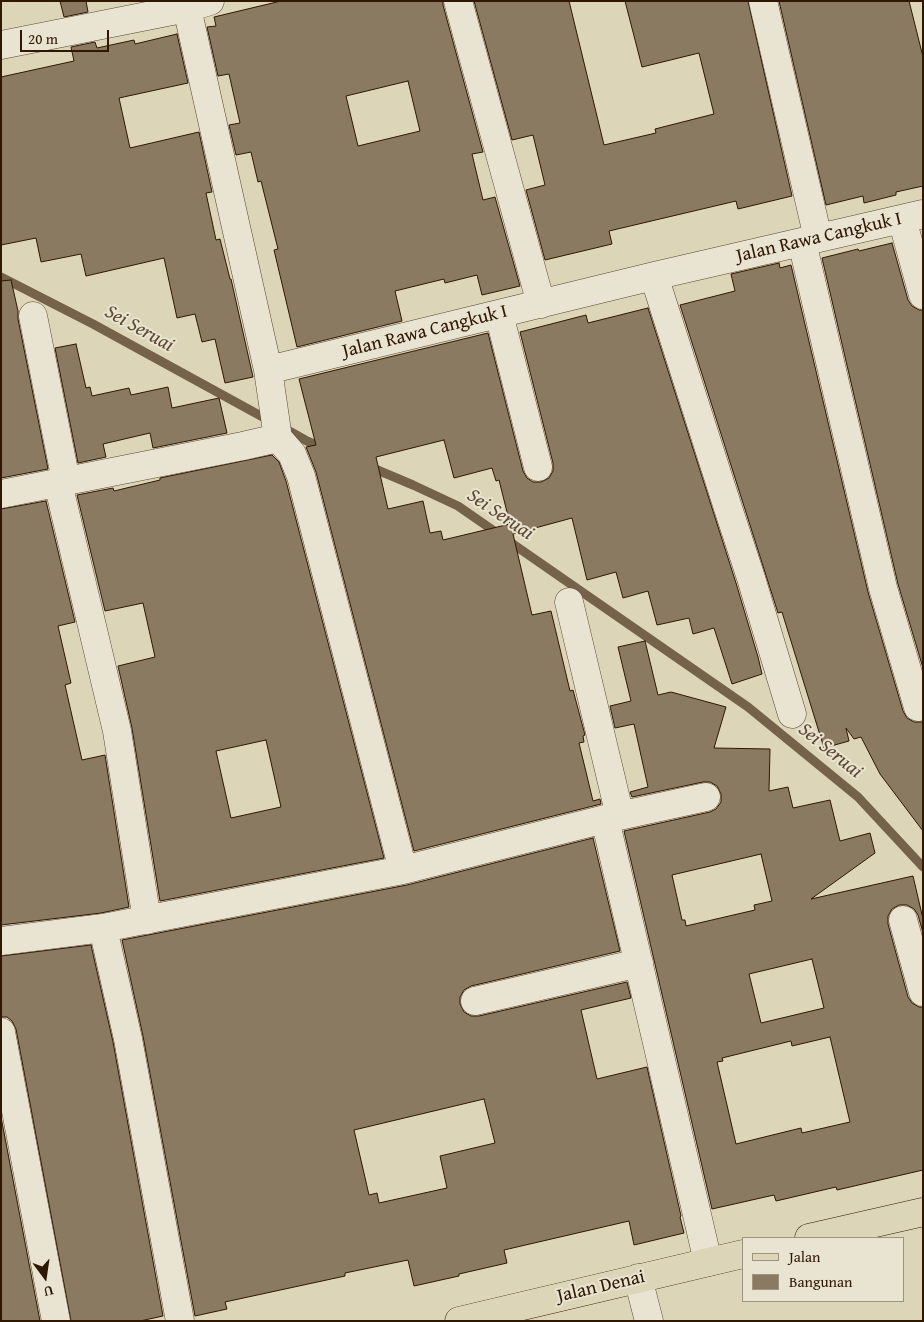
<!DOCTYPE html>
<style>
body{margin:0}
#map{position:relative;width:924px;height:1322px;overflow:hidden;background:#ddd5b8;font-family:"Gentium Book Plus",serif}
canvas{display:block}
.frame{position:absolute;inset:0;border:2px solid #2f1702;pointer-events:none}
.legend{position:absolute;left:742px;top:1237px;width:162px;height:65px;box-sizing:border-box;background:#e9e4d1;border:1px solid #9f927e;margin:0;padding:6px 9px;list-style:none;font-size:15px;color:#2f1702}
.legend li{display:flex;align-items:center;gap:10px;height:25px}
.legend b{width:25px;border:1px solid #9f927e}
.north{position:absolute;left:20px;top:1252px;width:50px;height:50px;-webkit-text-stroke:4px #e9e4d1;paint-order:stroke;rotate:166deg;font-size:14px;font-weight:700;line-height:20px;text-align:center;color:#2f1702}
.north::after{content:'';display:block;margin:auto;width:18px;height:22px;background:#2f1702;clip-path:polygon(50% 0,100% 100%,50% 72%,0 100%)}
.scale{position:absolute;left:20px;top:30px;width:89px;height:22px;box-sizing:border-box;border:2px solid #2f1702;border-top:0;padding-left:6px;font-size:15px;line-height:18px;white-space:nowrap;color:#2f1702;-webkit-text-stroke:4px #e9e4d1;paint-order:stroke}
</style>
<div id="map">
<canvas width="924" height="1322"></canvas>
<div class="frame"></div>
<ul class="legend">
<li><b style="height:6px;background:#ddd5b8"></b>Jalan</li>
<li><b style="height:14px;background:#897a61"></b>Bangunan</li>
</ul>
<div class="north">U</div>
<div class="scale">20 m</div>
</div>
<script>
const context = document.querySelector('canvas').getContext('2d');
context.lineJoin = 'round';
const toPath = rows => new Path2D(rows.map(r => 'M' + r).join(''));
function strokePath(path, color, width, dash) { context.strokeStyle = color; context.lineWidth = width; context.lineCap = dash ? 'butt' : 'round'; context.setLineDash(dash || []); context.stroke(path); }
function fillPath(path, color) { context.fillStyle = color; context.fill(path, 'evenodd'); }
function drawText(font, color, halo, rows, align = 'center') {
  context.font = font + ' "Gentium Book Plus",serif'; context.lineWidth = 4; context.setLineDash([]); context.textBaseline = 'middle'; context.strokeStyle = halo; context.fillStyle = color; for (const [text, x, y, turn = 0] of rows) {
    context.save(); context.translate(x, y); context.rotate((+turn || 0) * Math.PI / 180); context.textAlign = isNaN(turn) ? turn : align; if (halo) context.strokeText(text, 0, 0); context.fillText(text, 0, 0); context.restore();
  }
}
const stream = toPath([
 [1,277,93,324,270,421],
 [282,427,307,441,326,449],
 [368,466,413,485,458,506,748,707,858,797,923,867]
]);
const building = toPath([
 [60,1,86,1,88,12,64,17,60,1],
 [281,1,443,1,443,5,483,152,472,154,483,200,495,197,520,286,482,295,477,275,445,283,444,279,395,291,402,321,297,347,274,250,278,249,261,181,258,182,251,152,236,155,229,125,240,123,229,74,218,76,207,27,216,26,214,17,281,1],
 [408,81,420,131,358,146,346,96,408,81],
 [474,1,569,1,604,145,656,133,655,129,714,114,699,53,642,67,625,1,748,1,792,196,738,209,736,201,609,231,612,244,545,260,526,190,545,185,533,135,512,140,474,1],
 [779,1,909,1,923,57,923,186,896,192,896,195,864,203,863,196,826,205,779,1],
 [177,34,188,83,119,98,130,148,199,132,212,192,206,193,216,240,220,239,230,279,231,279,253,377,225,383,215,339,202,342,195,314,177,318,164,258,86,276,81,254,41,262,36,238,1,245,1,77,74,61,71,47,95,42,97,48,134,40,135,44,177,34],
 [892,243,908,300,912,306,919,310,923,310,923,668,898,584,822,258,858,249,859,251,892,243],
 [779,263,780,268,791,265,868,592,903,711,907,718,914,722,923,722,923,831,880,774,861,737,854,739,846,728,849,741,824,748,782,612,778,613,680,305,735,291,731,274,779,263],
 [11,280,18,311,18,319,48,469,1,478,1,281,11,280],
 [648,308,736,583,758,657,762,674,732,684,714,628,693,634,689,618,657,625,648,591,623,598,616,572,587,580,572,518,513,534,532,615,551,611,570,691,573,690,585,735,583,736,584,742,579,743,593,801,600,799,601,804,414,851,316,472,306,447,316,445,299,379,488,333,523,471,527,478,533,482,541,482,549,478,553,471,553,463,520,332,586,315,588,323,648,308],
 [444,440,454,478,492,468,496,481,499,480,510,524,443,540,441,531,430,533,423,501,388,509,376,457,444,440],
 [76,344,86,388,90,387,92,396,129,388,131,395,168,387,172,408,219,398,227,433,153,448,150,433,103,444,106,457,78,463,55,348,76,344],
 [272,455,279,462,286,481,384,858,160,901,132,728,118,666,155,657,143,603,105,611,77,495,113,488,114,491,160,480,160,478,272,455],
 [266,740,281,807,231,818,216,751,266,740],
 [46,501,75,622,58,626,71,683,65,685,82,760,105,755,129,907,101,913,1,925,1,509,46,501],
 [645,641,658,695,671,692,726,707,714,748,770,749,769,791,788,787,793,808,830,800,840,841,870,833,875,853,811,899,913,876,923,919,923,933,918,915,914,909,907,905,899,905,892,909,888,916,888,924,908,997,912,1003,919,1007,923,1007,923,1170,837,1190,836,1187,776,1201,774,1195,712,1209,624,831,710,812,716,809,721,802,721,794,717,786,710,782,703,782,632,797,630,792,648,787,634,724,615,728,610,706,631,701,618,647,645,641],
 [761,854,772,901,754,905,755,910,686,926,685,920,682,920,672,875,761,854],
 [812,959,824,1008,761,1023,749,974,812,959],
 [830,1037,850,1122,802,1133,801,1128,736,1144,717,1062,723,1061,722,1058,791,1041,792,1046,830,1037],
 [593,838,620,951,471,986,464,990,460,997,460,1004,464,1012,471,1016,479,1016,627,982,631,998,581,1010,597,1079,647,1067,681,1216,680,1217,684,1233,634,1245,629,1221,504,1250,507,1263,459,1274,459,1276,414,1286,408,1260,345,1273,345,1276,225,1302,227,1309,195,1316,143,1036,122,940,407,885,593,838],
 [484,1099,495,1143,440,1156,447,1188,379,1203,377,1193,369,1195,354,1130,484,1099],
 [91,945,113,1042,163,1316,140,1321,71,1321,16,1029,12,1021,7,1017,1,1017,1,956,91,945],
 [1,1117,40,1321,1,1321,1,1117]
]);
const minor = toPath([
 [458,1,541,304],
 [763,1,818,238],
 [187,8,268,370],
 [1,45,187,8,210,1],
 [902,219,923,295],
 [802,242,883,588,918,707],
 [654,276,728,508,751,578,792,714],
 [499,314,538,467],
 [33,316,66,481],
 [278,438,292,454,301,476,403,870],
 [58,483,117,731,147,920],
 [1,494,243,446,278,438,268,370,654,276,923,214],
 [569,602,620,816],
 [605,819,708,1262],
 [903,920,923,992],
 [103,928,128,1039,180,1321],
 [1,941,103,928,403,870,605,819,706,797],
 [475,1001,639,963],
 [1,1032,56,1321],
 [638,1278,649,1321]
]);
const major = toPath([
 [809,1238,923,1212],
 [459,1321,743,1254]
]);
const streetNames = [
 ["Jalan Rawa Cangkuk I",819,238,-13],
 ["Jalan Rawa Cangkuk I",425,332,-14],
 ["Jalan Denai",601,1287,-13]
];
const waterNames = [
 ["Sei Seruai",139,329,29],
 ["Sei Seruai",500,515,34],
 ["Sei Seruai",830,751,39]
];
strokePath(stream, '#74624a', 9);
fillPath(building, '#897a61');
strokePath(building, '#2f1702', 1);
strokePath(minor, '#5a4630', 29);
strokePath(major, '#2f1702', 29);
strokePath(minor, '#e9e4d1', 28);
strokePath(major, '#ddd5b8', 28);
drawText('19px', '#2f1702', '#e9e4d1', streetNames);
drawText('italic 20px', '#5d4932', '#e9e4d1', waterNames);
</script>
